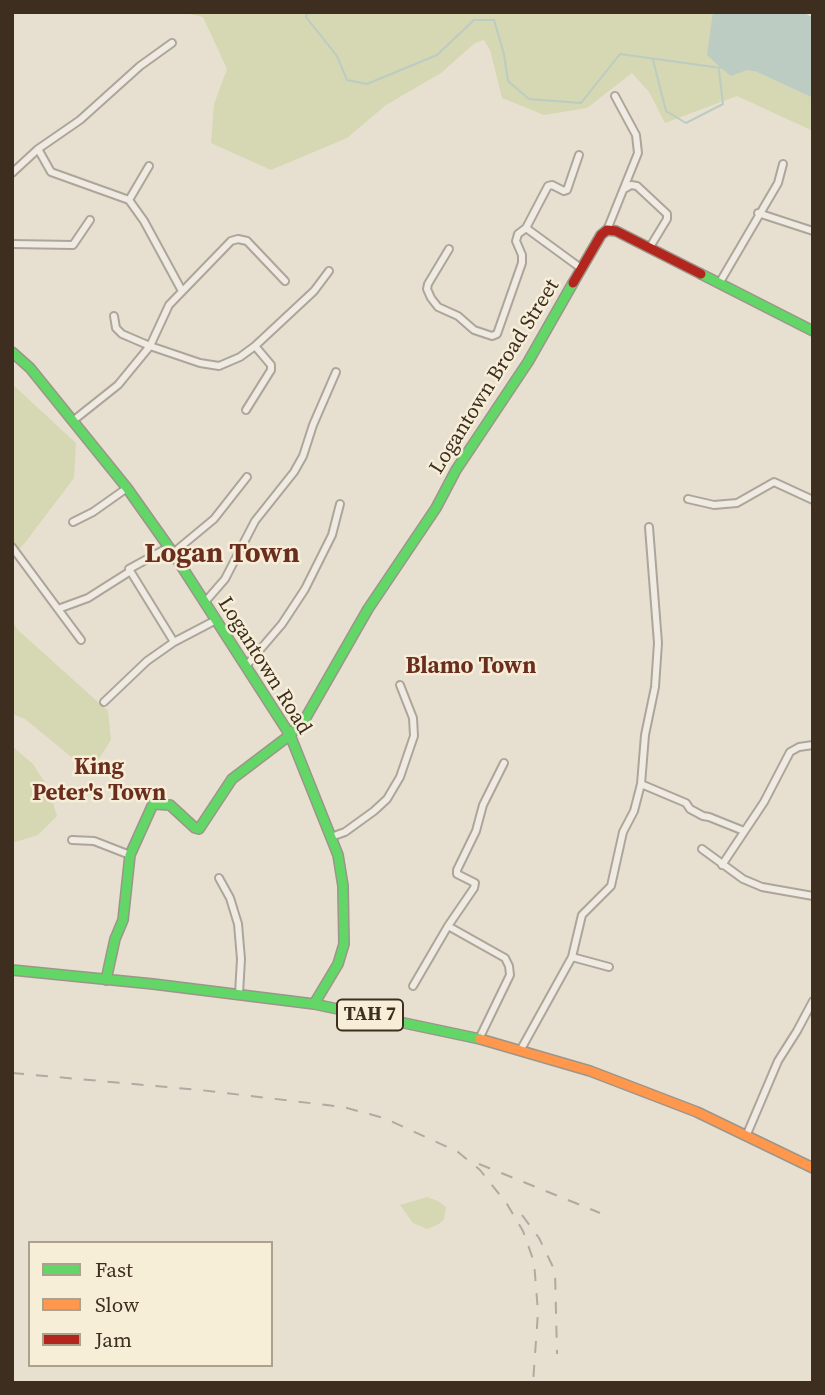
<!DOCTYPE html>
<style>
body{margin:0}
#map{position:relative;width:825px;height:1395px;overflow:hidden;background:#e7e0d1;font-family:"Source Serif 4",serif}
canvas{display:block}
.frame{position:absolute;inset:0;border:14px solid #3d2e20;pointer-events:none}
.legend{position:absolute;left:28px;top:1241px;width:245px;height:126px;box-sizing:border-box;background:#f7eed8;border:2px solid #ada18e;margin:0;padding:9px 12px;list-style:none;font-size:21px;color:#3d2e20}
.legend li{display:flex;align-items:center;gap:14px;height:35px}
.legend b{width:35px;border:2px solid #ada18e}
</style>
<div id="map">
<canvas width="825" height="1395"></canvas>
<div class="frame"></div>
<ul class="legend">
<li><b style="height:9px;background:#63d668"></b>Fast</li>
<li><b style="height:9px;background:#ff974d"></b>Slow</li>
<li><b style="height:9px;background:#b3261e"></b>Jam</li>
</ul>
</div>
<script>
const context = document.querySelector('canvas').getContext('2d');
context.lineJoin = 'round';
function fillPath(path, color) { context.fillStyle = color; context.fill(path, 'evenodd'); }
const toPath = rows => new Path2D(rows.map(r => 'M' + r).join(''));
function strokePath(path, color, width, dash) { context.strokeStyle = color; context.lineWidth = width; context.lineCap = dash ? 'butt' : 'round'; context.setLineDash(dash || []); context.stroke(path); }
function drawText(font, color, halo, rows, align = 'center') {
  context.font = font + ' "Source Serif 4",serif'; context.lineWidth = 5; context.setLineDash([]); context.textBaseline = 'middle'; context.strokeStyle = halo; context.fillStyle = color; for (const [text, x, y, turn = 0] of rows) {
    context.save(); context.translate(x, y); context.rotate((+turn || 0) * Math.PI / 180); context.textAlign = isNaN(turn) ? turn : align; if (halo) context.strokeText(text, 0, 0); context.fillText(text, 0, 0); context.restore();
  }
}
const green = toPath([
 [180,12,713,12,747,70,757,72,813,98,813,131,737,96,665,123,649,92,632,73,587,108,544,115,502,98,490,50,484,40,475,43,441,73,386,105,347,138,271,170,211,143,214,104,227,69,203,17],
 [12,384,76,443,74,478,24,544,12,556],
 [12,621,18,630,108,711,111,740,96,763,75,760,25,719,12,714],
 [12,746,33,764,48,787,57,816,38,835,12,843],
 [427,1197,438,1201,446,1207,444,1219,439,1224,427,1229,413,1223,400,1205]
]);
const water = toPath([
 [713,12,803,12,813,18,813,98,757,72,747,70,731,76,721,68,707,55]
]);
const stream = toPath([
 [307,12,306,17,337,56,347,80,367,84,437,55,474,20,494,20,504,54,508,81,529,99,581,103,620,54,721,68],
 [653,60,666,111,686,123,723,104,719,70]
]);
const street = toPath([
 [38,149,51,172,129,200],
 [579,155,567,190,564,191,552,185,548,186,526,228,582,269],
 [149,166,129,200,144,221,182,291],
 [12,173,38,149,80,120,140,66,172,43],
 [626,188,631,185,637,186,667,214,667,219,650,247],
 [758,213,813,231],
 [607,230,638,153,636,135,615,96],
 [12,244,73,245,90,220],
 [449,249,428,284,427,289,431,298,438,307,458,316,474,330,492,336,497,334,522,263,522,255,516,241,518,234,526,228],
 [720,282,778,183,783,164],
 [114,316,116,328,122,334,150,346,200,363,219,366,240,357,255,346,314,291,329,271],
 [246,410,271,370,271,365,255,346],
 [74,420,118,385,150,346,169,305,231,241,238,239,247,241,285,281],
 [688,499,714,505,737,503,774,482,813,500],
 [73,522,93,512,127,488],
 [12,547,81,640],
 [169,547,129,569,174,642],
 [173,553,214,519,247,477],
 [205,602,225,579,255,521,294,472,303,456,313,425,336,372],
 [58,609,88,598,129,572],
 [246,666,282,624,305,589,332,535,340,504],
 [104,702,147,661,174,642,216,620],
 [641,784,686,803,690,809,703,816,709,817,744,831],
 [331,837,345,832,374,811,387,799,400,777,414,736,413,718,400,685],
 [72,840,94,841,130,855],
 [702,849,743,879,762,887,813,896],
 [722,865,764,802,790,752,799,747,813,745],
 [219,878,230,898,238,924,241,959,239,994],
 [448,926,505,958,509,966,510,975,479,1039],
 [572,957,609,967],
 [413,986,448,926,474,888,475,883,457,874,457,870,476,831,483,805,504,763],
 [520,1051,572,957,582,915,611,886,623,832,634,811,641,784,645,735,655,687,658,643,649,527],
 [747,1134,778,1061,797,1031,813,1001]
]);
const fast = toPath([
 [701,274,813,331],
 [12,352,30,368,127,488,173,553,290,735,338,855,343,886,344,944,338,964,314,1004],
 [12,970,153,984,314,1004,480,1039],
 [106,980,115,939,123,920,130,855,153,804,170,805,195,828,199,829,232,779,290,735,305,719,368,609,436,508,456,470,528,362,573,283]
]);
const slow = toPath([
 [480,1039,590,1071,697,1112,813,1168]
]);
const jam = toPath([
 [573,283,601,235,607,230,616,231,701,274]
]);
const rail = toPath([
 [12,1073,200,1090,343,1107,384,1118,458,1152,480,1170,507,1204,523,1231,534,1262,538,1312,533,1383],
 [479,1164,600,1213],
 [522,1215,539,1238,555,1271,557,1354]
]);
const shields = [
 [370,1015,66]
];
const shieldNames = [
 ["TAH 7",370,1015]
];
const streetNames = [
 ["Logantown Broad Street",495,377,-58],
 ["Logantown Road",264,666,58]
];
const neighbourhoodNames = [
 ["Blamo Town",471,667],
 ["King",99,768],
 ["Peter's Town",99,794]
];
const districtNames = [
 ["Logan Town",222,555]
];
fillPath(green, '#d6d7b3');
fillPath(water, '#bcccc2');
strokePath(stream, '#bcccc2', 2);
strokePath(street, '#ada599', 10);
strokePath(fast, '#9c958a', 12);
strokePath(slow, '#9c958a', 12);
strokePath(jam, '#9c958a', 12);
strokePath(street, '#efebe3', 6);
strokePath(fast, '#63d668', 9);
strokePath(slow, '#ff974d', 9);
strokePath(jam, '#b3261e', 9);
strokePath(rail, '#afaaa2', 2, [12, 12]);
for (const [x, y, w] of shields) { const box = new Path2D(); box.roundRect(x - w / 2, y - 15.5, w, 31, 5); context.fillStyle = '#f7eed8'; context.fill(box); strokePath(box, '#3d2e20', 2); }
drawText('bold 19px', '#3d2e20', null, shieldNames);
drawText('21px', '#3d2e20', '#f7eed8', streetNames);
drawText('bold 23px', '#6b2e1e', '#f7eed8', neighbourhoodNames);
drawText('bold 28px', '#6b2e1e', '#f7eed8', districtNames);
</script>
